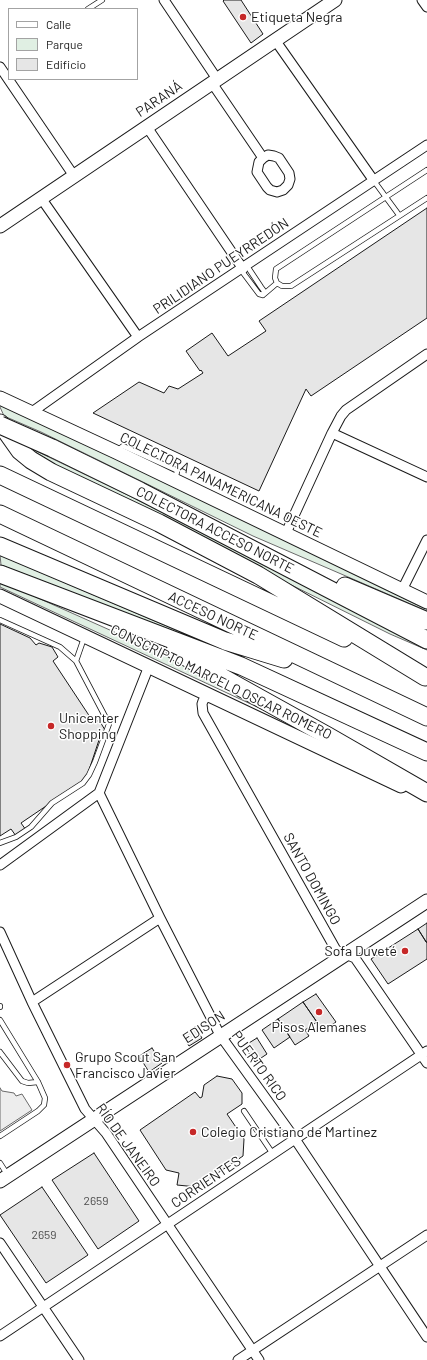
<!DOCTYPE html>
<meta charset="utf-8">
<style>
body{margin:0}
#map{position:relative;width:427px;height:1360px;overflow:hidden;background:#fff;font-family:Barlow,sans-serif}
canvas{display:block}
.legend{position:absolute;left:8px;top:8px;width:130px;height:72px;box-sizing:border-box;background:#fff;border:1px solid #a3a3a3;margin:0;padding:5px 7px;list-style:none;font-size:12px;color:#1a1a1a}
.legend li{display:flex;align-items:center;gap:8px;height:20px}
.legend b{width:20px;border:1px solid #a3a3a3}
</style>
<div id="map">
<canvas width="427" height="1360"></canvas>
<ul class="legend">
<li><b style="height:5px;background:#fff"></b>Calle</li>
<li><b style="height:11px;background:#e0efe3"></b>Parque</li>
<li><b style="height:11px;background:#e6e6e6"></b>Edificio</li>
</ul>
</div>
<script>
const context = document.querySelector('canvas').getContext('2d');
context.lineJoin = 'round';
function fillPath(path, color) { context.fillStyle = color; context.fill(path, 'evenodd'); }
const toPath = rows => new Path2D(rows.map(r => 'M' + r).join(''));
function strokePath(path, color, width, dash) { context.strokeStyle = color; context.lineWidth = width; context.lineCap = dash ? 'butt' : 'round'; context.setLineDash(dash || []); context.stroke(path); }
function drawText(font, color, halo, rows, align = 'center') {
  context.font = font + ' Barlow,sans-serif'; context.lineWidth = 3; context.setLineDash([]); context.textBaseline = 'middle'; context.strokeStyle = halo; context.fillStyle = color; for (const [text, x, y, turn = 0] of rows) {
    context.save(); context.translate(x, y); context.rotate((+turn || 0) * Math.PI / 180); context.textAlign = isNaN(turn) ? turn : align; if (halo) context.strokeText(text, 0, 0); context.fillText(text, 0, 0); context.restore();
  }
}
const green = toPath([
 [0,401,427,607,427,611,253,536,41,432,4,416,0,407,0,401],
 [26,446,200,530,427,648,427,650,390,634,62,471,26,446],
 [0,555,249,661,1,565,0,555],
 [0,581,168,656,300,727,0,587,0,581]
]);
const parking = toPath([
 [0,1088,2,1091,14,1093,16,1096,22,1094,32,1110,0,1131,0,1088]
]);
const building = toPath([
 [224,0,241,0,263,34,251,43,223,1,224,0],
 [427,208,427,318,311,396,306,389,259,491,93,413,139,382,164,393,169,386,178,389,203,373,201,370,200,371,186,351,212,333,228,356,266,331,259,321,427,208],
 [0,624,30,638,36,645,39,643,52,647,58,657,53,661,94,723,99,720,105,730,96,736,99,740,86,779,21,823,26,830,16,836,11,829,0,836,0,624],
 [427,923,427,942,426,942,418,929,427,923],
 [418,929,427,943,427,959,388,984,371,959,418,929],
 [316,994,336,1022,323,1031,303,1002,316,994],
 [303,1002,317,1022,305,1030,309,1036,295,1045,278,1019,303,1002],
 [278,1019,290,1037,274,1048,262,1030,278,1019],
 [195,1027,202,1038,189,1046,182,1035,195,1027],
 [257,1038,267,1054,255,1062,244,1046,257,1038],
 [152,1048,162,1063,149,1072,139,1056,152,1048],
 [217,1076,232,1079,242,1093,242,1104,227,1114,244,1139,243,1156,197,1187,177,1185,179,1173,166,1170,140,1130,195,1092,200,1098,202,1097,204,1085,217,1076],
 [94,1153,139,1221,98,1249,52,1180,94,1153],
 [42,1187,88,1255,46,1283,0,1215,42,1187]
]);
const lane = toPath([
 [88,9,102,0],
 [427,170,276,269,275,278,277,283,282,286,291,286,427,198],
 [374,181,399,215],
 [241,270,259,294,263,295,264,291,261,287,247,266],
 [263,295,277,283],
 [117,451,123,446,176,470,177,472,175,478],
 [0,620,60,647,76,661,109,724,95,762,89,775,83,783,52,803,31,827,16,837,0,843],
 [76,661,84,638],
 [0,1006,0,1007],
 [0,1020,38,1082,45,1098,44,1105,38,1111,0,1136],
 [0,1052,22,1081,28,1083,38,1082],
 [244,1111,273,1154],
 [0,1163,7,1174]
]);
const street = toPath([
 [164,0,217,79],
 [422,0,427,7],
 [275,40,374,181],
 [0,67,74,176],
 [212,83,263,158],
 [147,127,243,269],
 [268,155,274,156,279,158,289,173,290,179,288,185,283,190,277,192,270,190,267,187,257,172,259,162,263,158,268,155],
 [41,198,138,337],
 [32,412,138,337,427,145],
 [332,433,427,477],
 [286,533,332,433,341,416,346,410,427,354],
 [402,590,427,540],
 [212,697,205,698,203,701,202,704,203,713,336,950,355,958,427,1063],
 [99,793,160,918,220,1035,295,1139,427,1337],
 [0,865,99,793,149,666],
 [0,932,32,1002,85,1109,106,1133,259,1360],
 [32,1002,160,918],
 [0,1243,79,1360],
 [0,1336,427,1051],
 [238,1360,427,1235]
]);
const secondary = toPath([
 [0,226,335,0],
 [0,398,116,452,427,602],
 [0,596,401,786],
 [0,1181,427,901]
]);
const highway = toPath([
 [0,423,20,451,31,460,51,472,159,523,258,575,425,677],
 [52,448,140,491,427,640],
 [0,475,344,638],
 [0,514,427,717],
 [0,546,225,641,284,659],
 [0,574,241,666,427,752],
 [345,586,427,621],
 [175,651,328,736,427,793]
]);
const highwayBridge = toPath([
 [0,425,52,448]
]);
const markers = [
 [243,17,4,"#c62828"],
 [51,726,4,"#c62828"],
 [405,951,4,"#c62828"],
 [319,1012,4,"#c62828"],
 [67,1065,4,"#c62828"],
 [193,1132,4,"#c62828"]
];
const numberNames = [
 ["2659",96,1201],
 ["2659",44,1235]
];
const poiNames = [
 ["Etiqueta Negra",251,17],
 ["Unicenter",59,718],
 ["Shopping",59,734],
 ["Sofa Duveté",397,951,"right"],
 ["Pisos Alemanes",319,1027,"center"],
 ["Grupo Scout San",75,1057],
 ["Francisco Javier",75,1073],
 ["Colegio Cristiano de Martinez",201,1132]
];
const streetNames = [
 ["PARANÁ",159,99,-34],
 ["PRILIDIANO PUEYRREDÓN",221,266,-34],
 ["COLECTORA PANAMERICANA OESTE",221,485,26],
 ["COLECTORA ACCESO NORTE",215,530,27],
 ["ACCESO NORTE",213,616,25],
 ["CONSCRIPTO MARCELO OSCAR ROMERO",221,682,26],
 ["SANTO DOMINGO",312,879,61],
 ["EDISON",204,1027,-33],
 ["PUERTO RICO",259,1066,54],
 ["RÍO DE JANEIRO",128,1145,54],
 ["CORRIENTES",206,1182,-34]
];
fillPath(green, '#e0efe3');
strokePath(green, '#6a6a6a', 1);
fillPath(parking, '#ededed');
strokePath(parking, '#6a6a6a', 1);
fillPath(building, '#e6e6e6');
strokePath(building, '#1a1a1a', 1);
strokePath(lane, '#1a1a1a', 6);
strokePath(street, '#1a1a1a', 11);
strokePath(secondary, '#1a1a1a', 15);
strokePath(highway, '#1a1a1a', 19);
strokePath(lane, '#fff', 4.5);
strokePath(street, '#fff', 9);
strokePath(secondary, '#fff', 13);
strokePath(highway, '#fff', 17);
strokePath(highwayBridge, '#1a1a1a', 19, []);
strokePath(highwayBridge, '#fff', 17);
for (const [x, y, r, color] of markers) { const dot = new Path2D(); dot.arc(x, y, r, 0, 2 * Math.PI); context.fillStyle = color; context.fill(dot); strokePath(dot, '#fff', 1.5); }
drawText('12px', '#4d4d4d', null, numberNames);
drawText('14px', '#1a1a1a', '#fff', poiNames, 'left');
drawText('14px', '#1a1a1a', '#fff', streetNames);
</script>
